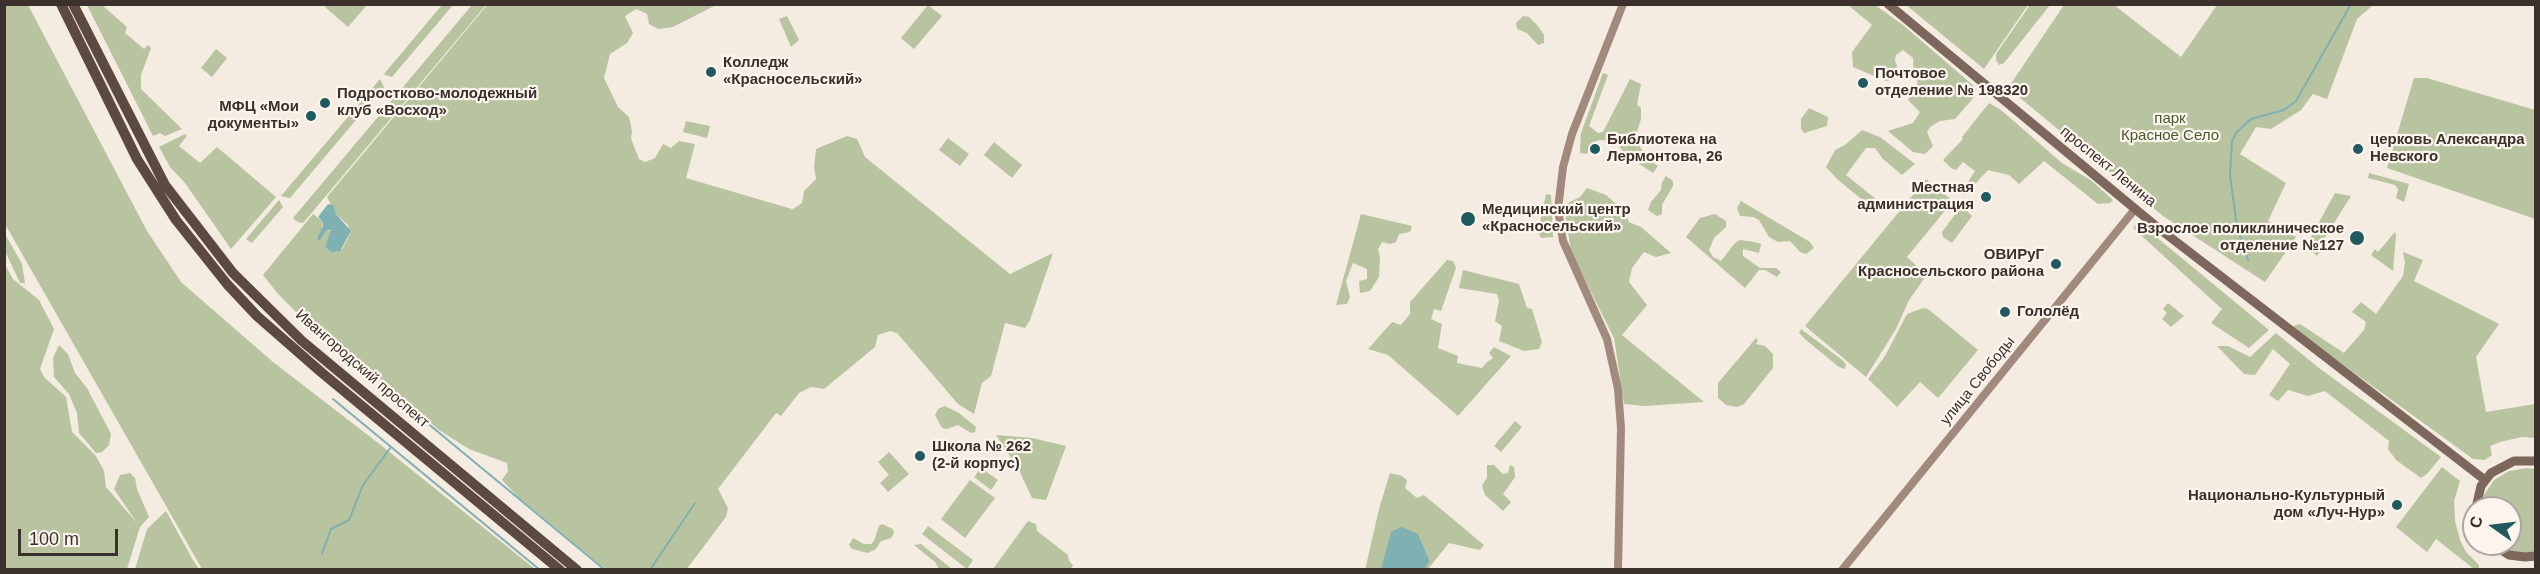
<!DOCTYPE html>
<meta charset="utf-8">
<style>
body{margin:0}
#map{position:relative;width:2540px;height:574px;overflow:hidden;background:#f4ebe1;font-family:Helvetica,sans-serif}
canvas{display:block}
.frame{position:absolute;inset:0;border:6px solid #3b302b;pointer-events:none}
.north{position:absolute;left:2462px;top:496px;width:60px;height:60px;box-sizing:border-box;background:#fbf5ee;border:2px solid #aea6a0;border-radius:50%;rotate:284deg;font-size:16px;font-weight:700;line-height:24px;text-align:center;color:#3b302b}
.north::after{content:'';display:block;margin:auto;width:21px;height:27px;background:#1f5a5e;clip-path:polygon(50% 0,100% 100%,50% 72%,0 100%)}
.scale{position:absolute;left:18px;top:529px;width:100px;height:27px;box-sizing:border-box;border:3px solid #3b302b;border-top:0;padding-left:8px;font-size:18px;line-height:21px;white-space:nowrap;color:#3b302b;-webkit-text-stroke:4px #fbf5ee;paint-order:stroke}
</style>
<div id="map">
<canvas width="2540" height="574"></canvas>
<div class="frame"></div>
<div class="north">С</div>
<div class="scale">100 m</div>
</div>
<script>
const context = document.querySelector('canvas').getContext('2d');
context.lineJoin = 'round';
function fillPath(path, color) { context.fillStyle = color; context.fill(path, 'evenodd'); }
const toPath = rows => new Path2D(rows.map(r => 'M' + r).join(''));
function strokePath(path, color, width, dash) { context.strokeStyle = color; context.lineWidth = width; context.lineCap = dash ? 'butt' : 'round'; context.setLineDash(dash || []); context.stroke(path); }
function drawText(font, color, halo, rows, align = 'center') {
  context.font = font + ' Helvetica,sans-serif'; context.lineWidth = 4.5; context.setLineDash([]); context.textBaseline = 'middle'; context.strokeStyle = halo; context.fillStyle = color; for (const [text, x, y, turn = 0] of rows) {
    context.save(); context.translate(x, y); context.rotate((+turn || 0) * Math.PI / 180); context.textAlign = isNaN(turn) ? turn : align; if (halo) context.strokeText(text, 0, 0); context.fillText(text, 0, 0); context.restore();
  }
}
const green = toPath([
 [488,4,716,5,673,27,658,29,649,24,647,14,636,9,625,16,633,33,627,43,610,54,604,78,618,107,629,117,632,131,631,139,639,159,645,162,655,158,663,144,671,148,679,141,695,144,686,178,792,209,790,211,802,203,804,191,816,179,814,166,816,149,847,136,857,139,865,157,1010,274,1053,253,1030,320,1025,328,1005,323,991,376,982,383,974,414,958,404,897,333,890,331,878,335,875,347,824,389,811,387,799,393,781,416,776,413,718,489,728,508,726,517,686,570,609,569,603,567,518,497,502,480,508,471,507,463,469,449,439,430,370,370,354,361,314,330,278,294,263,275,313,214,323,222,320,240,327,230,332,231,325,247,328,250,342,249,350,234,348,225,336,214,327,197],
 [4,5,28,5,147,231,181,282,273,362,382,446,535,569,202,569,5,224],
 [87,5,102,5,127,27,125,33,144,49,148,45,151,48,141,75,141,89,182,129,165,136,160,133,153,136],
 [327,5,327,4,367,5,348,27,325,7],
 [442,5,453,5,392,77,385,75,384,74],
 [472,5,486,5,304,222,301,223,296,221,293,218],
 [928,5,942,16,914,49,901,38],
 [1848,5,1875,5,1903,25,1974,86,1975,96,1955,119,1940,121,1930,127,1927,132,1933,146,1925,154,1913,152,1888,131,1913,123,1920,112,1908,100,1918,82,1914,76,1913,58,1903,50,1896,55,1895,60,1898,70,1894,79,1886,81,1853,67,1852,52,1872,25],
 [1906,5,2028,5,1984,69],
 [2030,5,2050,5,2004,63,1999,65,1996,60,1996,54],
 [2064,5,2114,5,2181,57,2217,5,2373,5,2357,19,2327,99,2313,94,2301,110,2271,129,2256,127,2240,154,2286,183,2268,221,2296,237,2265,282,2163,216,2008,88],
 [787,16,799,40,791,47,779,19],
 [1523,16,1529,17,1538,26,1544,35,1544,43,1538,45,1527,33,1517,29,1516,23],
 [216,49,227,58,212,77,201,68],
 [1603,73,1608,75,1589,126,1598,133,1603,132,1630,79,1641,84,1637,105,1641,108,1641,119,1635,138,1646,157,1658,166,1653,173,1627,156,1614,141,1600,140,1593,142,1587,154,1580,153,1581,133],
 [2414,78,2427,78,2535,110,2535,219,2387,168],
 [380,79,384,87,290,198,281,196],
 [1989,103,2001,110,2062,163,2092,181,2113,200,2110,203,2098,204,2044,161,2019,184,2009,175,1988,170,1967,193,1963,195,1961,193,1975,171,1963,162,1956,170,1951,168,1943,160,1963,139,1962,137],
 [1809,108,1828,117,1827,126,1804,133,1801,129,1801,119],
 [686,121,710,126,707,138,683,132],
 [1862,130,1880,137,1915,164,1902,175,1883,159,1875,148,1866,148,1846,175,1882,204,1876,211,1838,180,1826,167,1835,150,1845,145],
 [185,134,187,136,179,146,200,163,217,147,276,197,231,249,185,183,170,167,159,147],
 [948,138,969,154,960,166,939,150],
 [994,142,1022,165,1012,178,984,155],
 [2369,173,2409,184,2404,202,2396,198,2398,189,2395,185,2368,178],
 [1666,176,1673,181,1673,186,1662,205,1662,214,1657,216,1648,210,1651,202,1661,190,1662,182],
 [1926,179,1953,201,1907,257,1921,270,1924,279,1909,300,1896,329,1866,377,1805,326],
 [1587,188,1606,195,1624,211,1629,222,1641,227,1671,253,1656,257,1644,252,1632,268,1629,282,1647,305,1622,335,1704,402,1644,406,1624,404,1614,338,1571,252,1565,212,1568,203,1580,197],
 [2335,193,2351,196,2324,239,2327,242,2317,256,2306,246],
 [1546,194,1551,195,1553,237,1541,238,1538,231],
 [279,200,283,207,252,243,246,239],
 [1741,201,1810,242,1814,248,1806,254,1800,252,1790,241,1778,242,1769,237,1759,220,1753,217,1740,216,1737,208],
 [1960,208,1964,208,1972,216,1952,243,1943,237,1942,232],
 [1361,214,1412,226,1410,232,1399,234,1396,242,1390,244,1382,242,1378,249,1380,257,1379,277,1370,291,1360,293,1359,281,1367,279,1367,269,1353,263,1346,281,1350,297,1347,304,1336,305],
 [1715,214,1726,221,1726,227,1714,238,1709,250,1713,257,1721,261,1735,243,1740,240,1754,242,1761,244,1759,253,1743,249,1743,256,1760,268,1776,268,1781,272,1777,277,1765,270,1759,270,1745,288,1686,237,1700,218],
 [2138,222,2269,330,2249,348,2211,323,2222,309,2133,228],
 [2395,232,2396,235,2393,271,2371,255,2375,249,2378,252],
 [5,234,22,264,25,283,20,283,5,251],
 [2403,252,2423,260,2414,281,2499,324,2476,357,2486,412,2535,404,2535,438,2522,437,2500,442,2490,446,2492,455,2485,460,2473,459,2291,327,2300,324,2344,353,2364,330,2366,322,2352,312,2361,302,2376,314,2403,276,2405,263],
 [1447,260,1453,261,1456,268,1441,311,1434,309,1431,319,1442,324,1438,348,1458,356,1457,363,1482,368,1487,362,1493,358,1489,353,1494,347,1511,356,1458,416,1388,355,1368,349,1392,322,1401,325,1410,314,1410,302],
 [4,263,13,279,39,300,54,329,40,369,44,377,66,397,72,432,96,456,104,471,106,487,137,523,114,489,120,475,130,473,135,478,137,489,149,517,140,527,127,569,5,569],
 [1463,270,1519,284,1527,308,1532,309,1542,342,1539,349,1524,351,1499,341,1502,326,1495,321,1499,301,1497,294,1459,288],
 [2168,303,2184,316,2171,327,2162,319,2167,313,2163,309],
 [1923,308,1928,309,1978,350,1938,398,1920,382,1897,407,1868,379,1885,356,1907,314],
 [1801,329,1841,359,1846,364,1845,369,1839,367,1806,340,1799,333],
 [2276,333,2319,368,2441,457,2427,474,2421,478,2396,460,2388,449,2389,441,2325,391,2308,396,2288,390,2278,401,2269,395,2290,364,2273,349,2255,375,2244,374,2217,346,2228,346,2250,357],
 [1756,338,1758,340,1756,344,1765,346,1773,354,1773,368,1744,404,1737,407,1726,405,1718,398,1718,383],
 [59,345,68,354,75,373,87,388,111,434,109,445,102,452,96,453,79,433,77,413,69,394,54,377,53,358],
 [945,406,959,413,976,427,975,432,971,433,958,425,947,429,942,428,935,415,938,409],
 [1515,421,1522,427,1501,452,1494,446],
 [996,435,1032,438,1066,446,1046,500,1032,498,1019,470],
 [889,452,909,474,888,492,880,483,889,475,878,462],
 [1487,465,1494,465,1503,474,1508,473,1510,465,1514,467,1515,477,1503,494,1511,502,1503,511,1485,495,1482,486,1487,477],
 [2442,467,2460,481,2454,501,2455,521,2460,540,2466,552,2479,565,2479,569,2474,569,2436,539,2427,552,2396,527],
 [981,468,998,480,991,490,974,477],
 [2526,468,2535,469,2535,554,2515,554,2496,544,2510,544,2510,508,2481,508,2484,495,2494,480,2509,471],
 [1390,473,1402,476,1407,480,1405,488,1417,498,1424,495,1484,545,1480,550,1449,543,1428,569,1425,569,1430,561,1418,534,1383,563,1381,569,1365,570,1379,509],
 [970,480,995,498,965,538,941,519],
 [166,511,193,560,199,569,135,569,147,529],
 [1028,521,1036,524,1037,531,1068,555,1069,561,1073,565,1071,569,993,569],
 [882,524,893,529,894,533,891,538,881,541,876,549,868,553,852,549,849,545,853,538,864,544,871,544,874,541,879,526],
 [928,526,973,560,967,569,922,534],
 [921,544,952,569,939,569,935,562,914,545]
]);
const water = toPath([
 [328,204,333,205,336,214,351,231,340,251,331,252,325,247,331,230,327,230,320,240,317,239,323,226,323,222,318,217],
 [1401,527,1418,534,1430,561,1425,569,1381,569,1391,532]
]);
const stream = toPath([
 [2248,260,2237,227,2230,175,2232,141,2236,133,2251,119,2284,110,2296,101,2351,4],
 [333,399,540,570],
 [420,417,605,570],
 [322,554,331,529,349,520,363,485,391,447],
 [650,570,695,503]
]);
const secondary = toPath([
 [1618,570,1621,428,1618,389,1607,339,1563,241,1558,209,1563,167,1572,134,1623,4],
 [1842,570,2135,209]
]);
const primary = toPath([
 [1888,4,2157,227,2485,480],
 [2476,508,2481,486,2491,473,2514,461,2536,461],
 [2492,544,2509,555,2525,557,2536,556]
]);
const highway = toPath([
 [61,4,137,159,176,220,227,284,257,316,321,372,560,570],
 [73,4,165,185,233,273,302,341,577,570]
]);
const markers = [
 [711,72,6,"#1f5a5e"],
 [1863,83,6,"#1f5a5e"],
 [325,103,6,"#1f5a5e"],
 [311,116,6,"#1f5a5e"],
 [1595,149,6,"#1f5a5e"],
 [2358,149,6,"#1f5a5e"],
 [1986,197,6,"#1f5a5e"],
 [1468,219,8,"#1f5a5e"],
 [2357,238,8,"#1f5a5e"],
 [2056,264,6,"#1f5a5e"],
 [2005,312,6,"#1f5a5e"],
 [920,456,6,"#1f5a5e"],
 [2397,505,6,"#1f5a5e"]
];
const poiNames = [
 ["Колледж",723,63],
 ["«Красносельский»",723,80],
 ["Почтовое",1875,74],
 ["отделение № 198320",1875,91],
 ["Подростково-молодежный",337,94],
 ["клуб «Восход»",337,111],
 ["МФЦ «Мои",299,107,"right"],
 ["документы»",299,124,"right"],
 ["Библиотека на",1607,140],
 ["Лермонтова, 26",1607,157],
 ["церковь Александра",2370,140],
 ["Невского",2370,157],
 ["Местная",1974,188,"right"],
 ["администрация",1974,205,"right"],
 ["Медицинский центр",1482,210],
 ["«Красносельский»",1482,227],
 ["Взрослое поликлиническое",2344,229,"right"],
 ["отделение №127",2344,246,"right"],
 ["ОВИРуГ",2044,255,"right"],
 ["Красносельского района",2044,272,"right"],
 ["Гололёд",2017,312],
 ["Школа № 262",932,447],
 ["(2-й корпус)",932,464],
 ["Национально-Культурный",2385,496,"right"],
 ["дом «Луч-Нур»",2385,513,"right"]
];
const parkNames = [
 ["парк",2170,119],
 ["Красное Село",2170,136]
];
const streetNames = [
 ["проспект Ленина",2108,167,39],
 ["Ивангородский проспект",362,369,41],
 ["улица Свободы",1978,381,-51]
];
fillPath(green, '#b8c4a0');
fillPath(water, '#7fb0b2');
strokePath(stream, '#7fb0b2', 2);
strokePath(secondary, '#a18a7d', 8);
strokePath(primary, '#7d675c', 9);
strokePath(highway, '#5c4a42', 10);
for (const [x, y, r, color] of markers) { const dot = new Path2D(); dot.arc(x, y, r, 0, 2 * Math.PI); context.fillStyle = color; context.fill(dot); strokePath(dot, '#fbf5ee', 2); }
drawText('bold 15px', '#3b302b', '#fbf5ee', poiNames, 'left');
drawText('15px', '#4a5a2e', '#fbf5ee', parkNames);
drawText('15px', '#3b302b', '#fbf5ee', streetNames);
</script>
